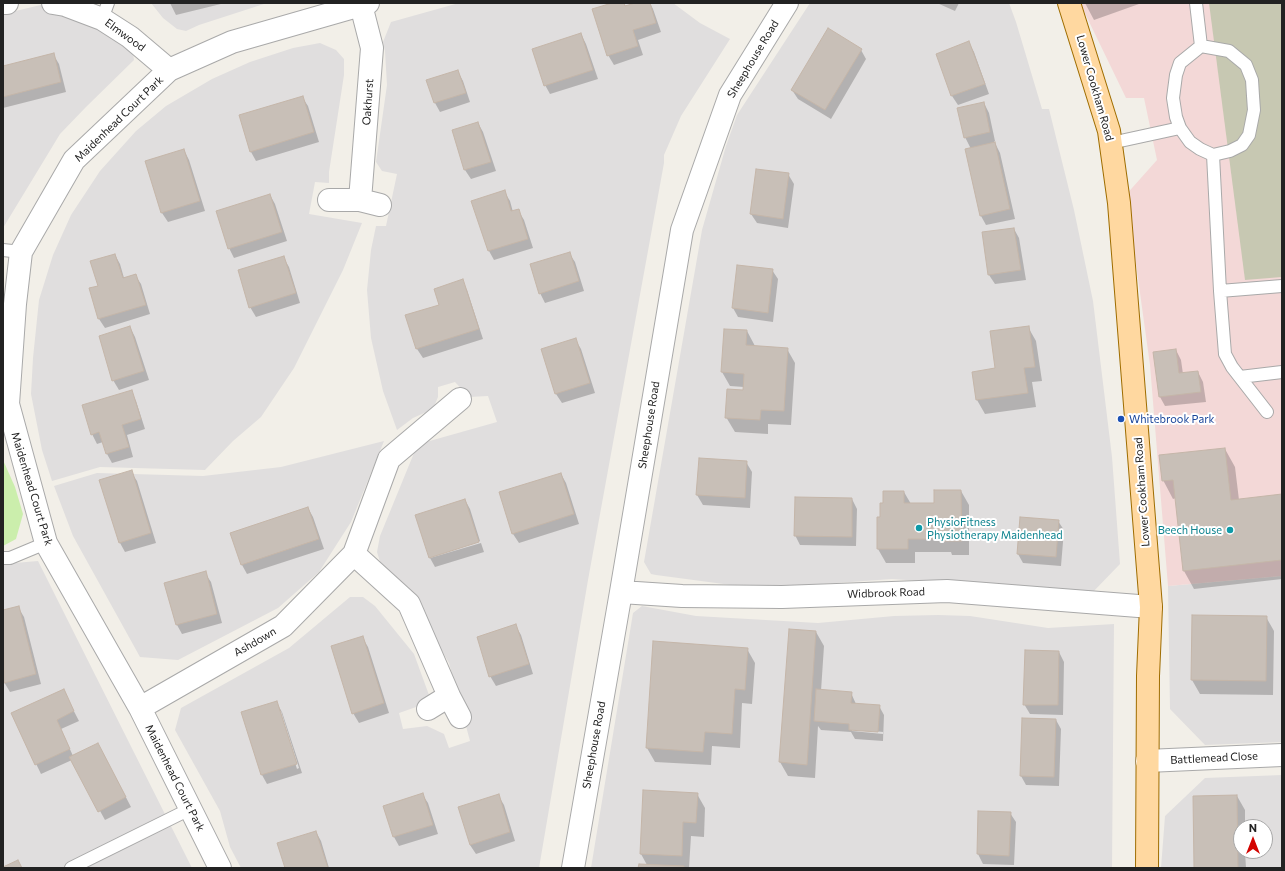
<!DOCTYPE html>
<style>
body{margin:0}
#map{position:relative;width:1285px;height:871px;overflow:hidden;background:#f2efe8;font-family:Commissioner,sans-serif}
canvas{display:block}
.frame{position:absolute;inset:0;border:4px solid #222;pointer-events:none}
.north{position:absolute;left:1233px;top:819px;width:40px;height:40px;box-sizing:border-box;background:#fff;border:1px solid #a7a7a7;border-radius:50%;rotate:0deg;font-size:11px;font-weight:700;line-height:16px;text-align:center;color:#222}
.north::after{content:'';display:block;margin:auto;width:14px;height:18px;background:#d30400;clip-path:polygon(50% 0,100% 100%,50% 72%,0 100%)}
</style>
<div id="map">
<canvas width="1285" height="871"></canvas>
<div class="frame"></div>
<div class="north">N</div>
</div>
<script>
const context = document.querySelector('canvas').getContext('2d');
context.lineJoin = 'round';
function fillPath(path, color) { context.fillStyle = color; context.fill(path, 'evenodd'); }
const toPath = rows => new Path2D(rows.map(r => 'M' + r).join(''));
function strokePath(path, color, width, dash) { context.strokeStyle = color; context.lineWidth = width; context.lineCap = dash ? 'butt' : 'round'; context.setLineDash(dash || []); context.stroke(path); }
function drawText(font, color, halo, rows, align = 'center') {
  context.font = font + ' Commissioner,sans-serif'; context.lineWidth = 4; context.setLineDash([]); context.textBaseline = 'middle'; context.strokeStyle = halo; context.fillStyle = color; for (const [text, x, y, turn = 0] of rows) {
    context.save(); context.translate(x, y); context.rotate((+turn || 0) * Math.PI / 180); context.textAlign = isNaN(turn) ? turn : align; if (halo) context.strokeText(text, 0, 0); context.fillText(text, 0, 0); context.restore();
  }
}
const residential = toPath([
 [49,3,132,47,134,60,86,107,60,134,3,228,3,14],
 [151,3,267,3,199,25,186,31,177,29,163,18],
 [459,3,673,3,700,23,730,39,681,116,664,155,664,163,588,580,539,868,241,868,230,847,220,811,175,730,181,708,289,648,350,597,363,597,375,606,414,654,429,695,416,707,399,713,403,729,427,726,444,734,449,748,470,741,449,663,427,625,381,565,377,552,380,536,414,453,426,442,497,422,488,396,469,397,455,382,438,387,438,397,433,409,413,418,397,430,383,391,371,338,367,290,371,250,376,226,386,226,397,174,382,171,376,162,387,85,385,51,383,42,391,22],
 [810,3,1009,3,1016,22,1042,109,1049,109,1074,210,1093,301,1112,457,1120,564,1092,593,892,579,780,587,746,587,656,575,651,574,644,562,702,230,726,146,737,115],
 [320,43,336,50,344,59,344,75,329,172,329,183,315,182,309,214,362,223,343,270,294,368,261,417,233,441,205,470,100,467,52,481,42,450,31,394,33,358,39,300,53,255,71,215,100,171,136,131,166,106,212,79,250,62,293,48],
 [384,441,351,522,319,572,278,608,178,660,140,657,73,536,54,486,97,473,203,476,281,467],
 [38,561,192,868,3,868,3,564],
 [1282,576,1282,742,1205,745,1170,709,1168,586],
 [642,606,696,616,818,623,894,616,938,615,970,616,1048,628,1114,624,1112,868,591,868,633,613],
 [1282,775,1282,868,1161,868,1165,816,1205,778],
 [1241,827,1265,827,1265,851,1241,851]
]);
const commercial = toPath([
 [1080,3,1282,3,1282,576,1168,586,1150,365,1135,257,1124,197,1157,160,1144,98,1126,98]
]);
const construction = toPath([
 [1209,3,1282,3,1282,277,1245,280]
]);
const grass = toPath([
 [3,460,15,487,23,514,16,539,3,546]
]);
const shadow = toPath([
 [170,3,225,3,176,15],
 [616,3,624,3,626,7,638,3,650,3,653,9,661,32,638,40,643,55,614,65,608,55],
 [937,3,959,3,955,11],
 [1085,3,1139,3,1139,4,1094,20],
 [581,34,586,44,598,79,550,94,545,85],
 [969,43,974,52,989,94,958,105,952,96,937,54],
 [861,50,866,59,831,119,798,99,792,90],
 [53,54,59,64,66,92,3,108,3,67],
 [458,72,463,81,470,102,440,112,435,103,428,81],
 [302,97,308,106,319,142,256,161,251,152],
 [984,103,989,113,995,141,994,141,1000,153,1015,219,986,225,981,216,966,150,971,149,965,137],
 [478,123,483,132,496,171,471,179,465,170,453,131],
 [184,150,189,160,205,211,168,222,162,213,146,161],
 [788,174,794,184,788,228,757,223,751,214],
 [504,191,510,201,513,212,518,210,524,220,533,248,494,260,489,251,473,202],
 [270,195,275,204,287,241,234,258,229,248],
 [1014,229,1019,238,1026,280,995,284,989,275,983,233],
 [569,253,575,262,584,291,545,303,540,293],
 [115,255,120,264,124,278,135,275,141,284,150,314,105,328,99,319,90,289,99,286],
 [283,257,289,267,300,303,256,317,250,307],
 [772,270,778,279,773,322,738,317,733,308],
 [462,281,467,290,483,339,423,358,417,349],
 [130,327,135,337,149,380,119,390,113,380],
 [1028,327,1036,341,1042,381,1032,382,1036,407,985,414,977,400,996,369],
 [747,331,755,346,787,349,795,363,791,425,768,424,768,434,735,432,726,417,744,392,744,387,730,386,722,372],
 [575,339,581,349,595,393,562,403,556,394,542,350],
 [1176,350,1181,360,1183,374,1198,372,1203,382,1206,402,1165,406,1160,397,1155,353],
 [131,391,136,401,145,429,127,435,133,457,112,463,107,454,103,442,97,444,92,434],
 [1225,449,1235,467,1239,500,1282,495,1282,579,1194,589,1184,571,1176,498,1173,499,1163,480],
 [700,459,746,462,752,472,750,508,703,505,697,495],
 [131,472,137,481,156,543,125,552,120,543,101,481],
 [561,474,566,483,579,524,519,543,513,534],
 [961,491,969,505,969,555,952,555,951,552,915,552,915,563,886,563,878,549,878,518,881,518,904,492,911,504,935,504],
 [852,499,857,509,856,546,800,545,795,535],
 [465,500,470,509,480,541,430,556,430,558,416,516],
 [308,508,313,517,324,549,247,574,242,565,231,534],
 [1058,521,1064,530,1061,566,1023,563,1018,554],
 [481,543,484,552,435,567,430,558],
 [205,573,211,582,222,623,182,634,177,625,165,583],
 [18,607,24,617,41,684,10,692,4,682,3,676,3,611],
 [1266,617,1274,631,1273,695,1200,694,1192,680],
 [515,625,521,635,533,674,496,686,490,676],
 [790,630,816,632,824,646,821,691,851,693,856,704,879,706,884,715,883,741,855,739,851,732,821,730,818,726,815,778,788,776,780,762],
 [852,729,883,732,883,734,852,731],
 [362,637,368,647,389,713,359,723,353,713],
 [747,649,755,663,752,704,742,703,740,748,712,746,711,765,655,762,647,748],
 [1059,652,1064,662,1063,715,1030,714,1024,704],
 [63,690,79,721,61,729,73,756,103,753,131,807,105,820,72,760,41,774,12,714],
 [276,702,282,712,302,773,267,784,262,775,242,713],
 [279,711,281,711,299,768,297,769],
 [1056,720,1061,729,1059,786,1026,785,1021,776],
 [422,794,428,803,438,834,399,846,394,837],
 [697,794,705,808,704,837,691,836,689,868,640,868,647,865,641,854],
 [498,795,504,805,515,841,476,854,470,845],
 [1237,796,1245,810,1245,827,1241,827,1241,851,1245,851,1246,868,1195,868],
 [979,812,1010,813,1016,822,1014,865,983,864,978,854],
 [316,832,321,841,329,868,286,868]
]);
const building = toPath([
 [612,3,624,3,625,6,635,3,650,3,656,23,633,30,638,46,607,56,592,9,612,3],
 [828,28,862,49,825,110,791,90,828,28],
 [581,33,593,70,544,86,532,49,581,33],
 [969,41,985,84,951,96,936,54,969,41],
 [54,53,61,82,3,97,3,66,54,53],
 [458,70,466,93,434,103,426,80,458,70],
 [303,96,314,132,250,152,239,115,303,96],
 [984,102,990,132,964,138,957,108,984,102],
 [478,122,491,162,464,170,452,130,478,122],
 [995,142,1010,209,980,216,965,149,995,142],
 [184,149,200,201,161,213,145,161,184,149],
 [756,169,789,173,783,219,750,214,756,169],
 [505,190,511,211,519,209,528,239,488,251,471,201,505,190],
 [270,194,282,232,228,249,216,211,270,194],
 [1014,228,1021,270,988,275,982,232,1014,228],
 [570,252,579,281,539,294,530,264,570,252],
 [115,254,123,278,136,274,146,305,98,319,89,288,98,286,90,261,115,254],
 [284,256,296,293,249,308,238,270,284,256],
 [737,265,773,269,768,313,732,308,737,265],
 [463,279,479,329,416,349,405,315,439,305,434,289,463,279],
 [130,326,144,371,112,381,99,336,130,326],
 [1029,326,1035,367,1024,368,1028,393,976,400,972,372,995,368,990,331,1029,326],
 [724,329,747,330,746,345,788,348,784,411,761,410,760,420,725,418,727,389,743,390,744,374,721,372,724,329],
 [576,338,590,383,555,394,541,349,576,338],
 [1176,349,1179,373,1198,371,1201,392,1159,397,1153,352,1176,349],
 [132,390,141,419,122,425,129,447,106,454,99,432,91,435,82,405,132,390],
 [1225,448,1231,500,1282,494,1282,560,1183,571,1173,480,1162,481,1159,455,1225,448],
 [699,458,747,461,745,498,696,495,699,458],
 [132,470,151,533,119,543,99,480,132,470],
 [561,473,574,514,512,534,499,492,561,473],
 [934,490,961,490,962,541,943,541,943,539,908,539,908,549,877,549,877,517,880,517,880,503,883,503,883,491,904,491,904,503,934,503,934,490],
 [795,497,852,498,852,537,794,536,795,497],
 [465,499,479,542,429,558,415,515,465,499],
 [308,507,319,539,241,565,230,533,308,507],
 [1020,517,1059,520,1056,557,1017,554,1020,517],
 [206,571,217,614,176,625,164,583,206,571],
 [19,606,36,674,4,683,3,610,19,606],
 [1192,615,1267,616,1266,681,1191,680,1192,615],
 [516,624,529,664,489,677,477,637,516,624],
 [789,629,816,631,807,765,779,762,789,629],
 [363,636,384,703,352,714,331,646,363,636],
 [653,641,748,648,745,690,735,689,732,734,705,732,703,752,646,748,653,641],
 [1025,650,1059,651,1058,705,1023,705,1025,650],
 [64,689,74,711,57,720,70,749,35,765,11,713,64,689],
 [816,689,852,692,851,703,880,705,878,732,849,730,849,724,814,721,816,689],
 [277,701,297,764,261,775,241,712,277,701],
 [1022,718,1056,719,1054,777,1020,776,1022,718],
 [98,743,126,797,98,812,69,757,98,743],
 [643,790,698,793,696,823,683,822,682,856,640,854,643,790],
 [423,793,433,825,393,837,383,806,423,793],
 [499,794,510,832,470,845,458,807,499,794],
 [1237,795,1238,868,1194,868,1193,796,1237,795],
 [978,811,1011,812,1009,856,977,854,978,811],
 [316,831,328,868,285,868,277,843,316,831],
 [18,860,22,868,3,868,3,867,18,860],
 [639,864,684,866,684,868,638,868,639,864]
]);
const service = toPath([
 [1196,3,1201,46],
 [102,19,108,3],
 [1201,46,1229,51,1246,65,1252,80,1253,96,1254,110,1249,135,1242,145,1230,151,1213,155,1200,149,1190,142,1180,128,1176,117,1173,98,1176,75,1180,63,1201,46],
 [1111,143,1180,128],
 [1213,155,1220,291,1282,286],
 [3,250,21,252],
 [1220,291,1225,354,1232,367,1267,412],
 [1240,377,1282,372],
 [3,558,10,558,46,543],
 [71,868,190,809]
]);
const minor = toPath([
 [3,3,7,3],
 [53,3,65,5,102,19,130,37,169,70],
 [329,200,360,200,380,205],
 [360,200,372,48,361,5],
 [354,554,409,604,449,696,428,709],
 [621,592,682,596,782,597,947,591,1151,607],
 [449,696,460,717],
 [140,708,283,626,354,554,389,459,460,399],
 [1147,761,1282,755],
 [220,868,140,708,46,543,8,404,15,304,21,252,74,160,169,70,232,42,368,3],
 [573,868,621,592,682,230,730,95,787,3]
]);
const primary = toPath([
 [1069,3,1109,131,1119,203,1151,607,1148,676,1147,868]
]);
const markers = [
 [1121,419,4,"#1a4fb4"],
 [919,528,4,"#0f9aa8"],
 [1230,530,4,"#0f9aa8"]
];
const streetNames = [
 ["Elmwood",125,35,36],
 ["Sheephouse Road",753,59,-59],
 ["Lower Cookham Road",1095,88,74],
 ["Oakhurst",368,102,-86],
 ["Maidenhead Court Park",119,119,-44],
 ["Sheephouse Road",649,425,-81],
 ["Maidenhead Court Park",32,489,73],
 ["Lower Cookham Road",1142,492,-94],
 ["Widbrook Road",886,593,-2],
 ["Ashdown",255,642,-30],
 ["Sheephouse Road",594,745,-80],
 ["Battlemead Close",1214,758,-3],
 ["Maidenhead Court Park",175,778,63]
];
const transitNames = [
 ["Whitebrook Park",1129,419]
];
const cultureNames = [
 ["PhysioFitness",927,522],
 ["Physiotherapy Maidenhead",927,535],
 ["Beech House",1222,530,"right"]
];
fillPath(residential, '#e0dede');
fillPath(commercial, '#f3d8d7');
fillPath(construction, '#c7c8b2');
fillPath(grass, '#cbeeac');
fillPath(shadow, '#0003');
fillPath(building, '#c8bfb7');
strokePath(building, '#c5b6a9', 1);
strokePath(service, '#a9a9a9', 14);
strokePath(minor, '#a9a9a9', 24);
strokePath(primary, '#9f6d00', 24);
strokePath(service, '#fff', 12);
strokePath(minor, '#fff', 22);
strokePath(primary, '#ffd8a0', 22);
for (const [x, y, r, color] of markers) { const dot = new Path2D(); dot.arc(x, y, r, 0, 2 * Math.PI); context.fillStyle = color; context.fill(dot); strokePath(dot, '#fff', 1.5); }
drawText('11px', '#222', '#fff', streetNames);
drawText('11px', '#164399', '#fff', transitNames, 'left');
drawText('11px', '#0d838f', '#fff', cultureNames, 'left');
</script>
